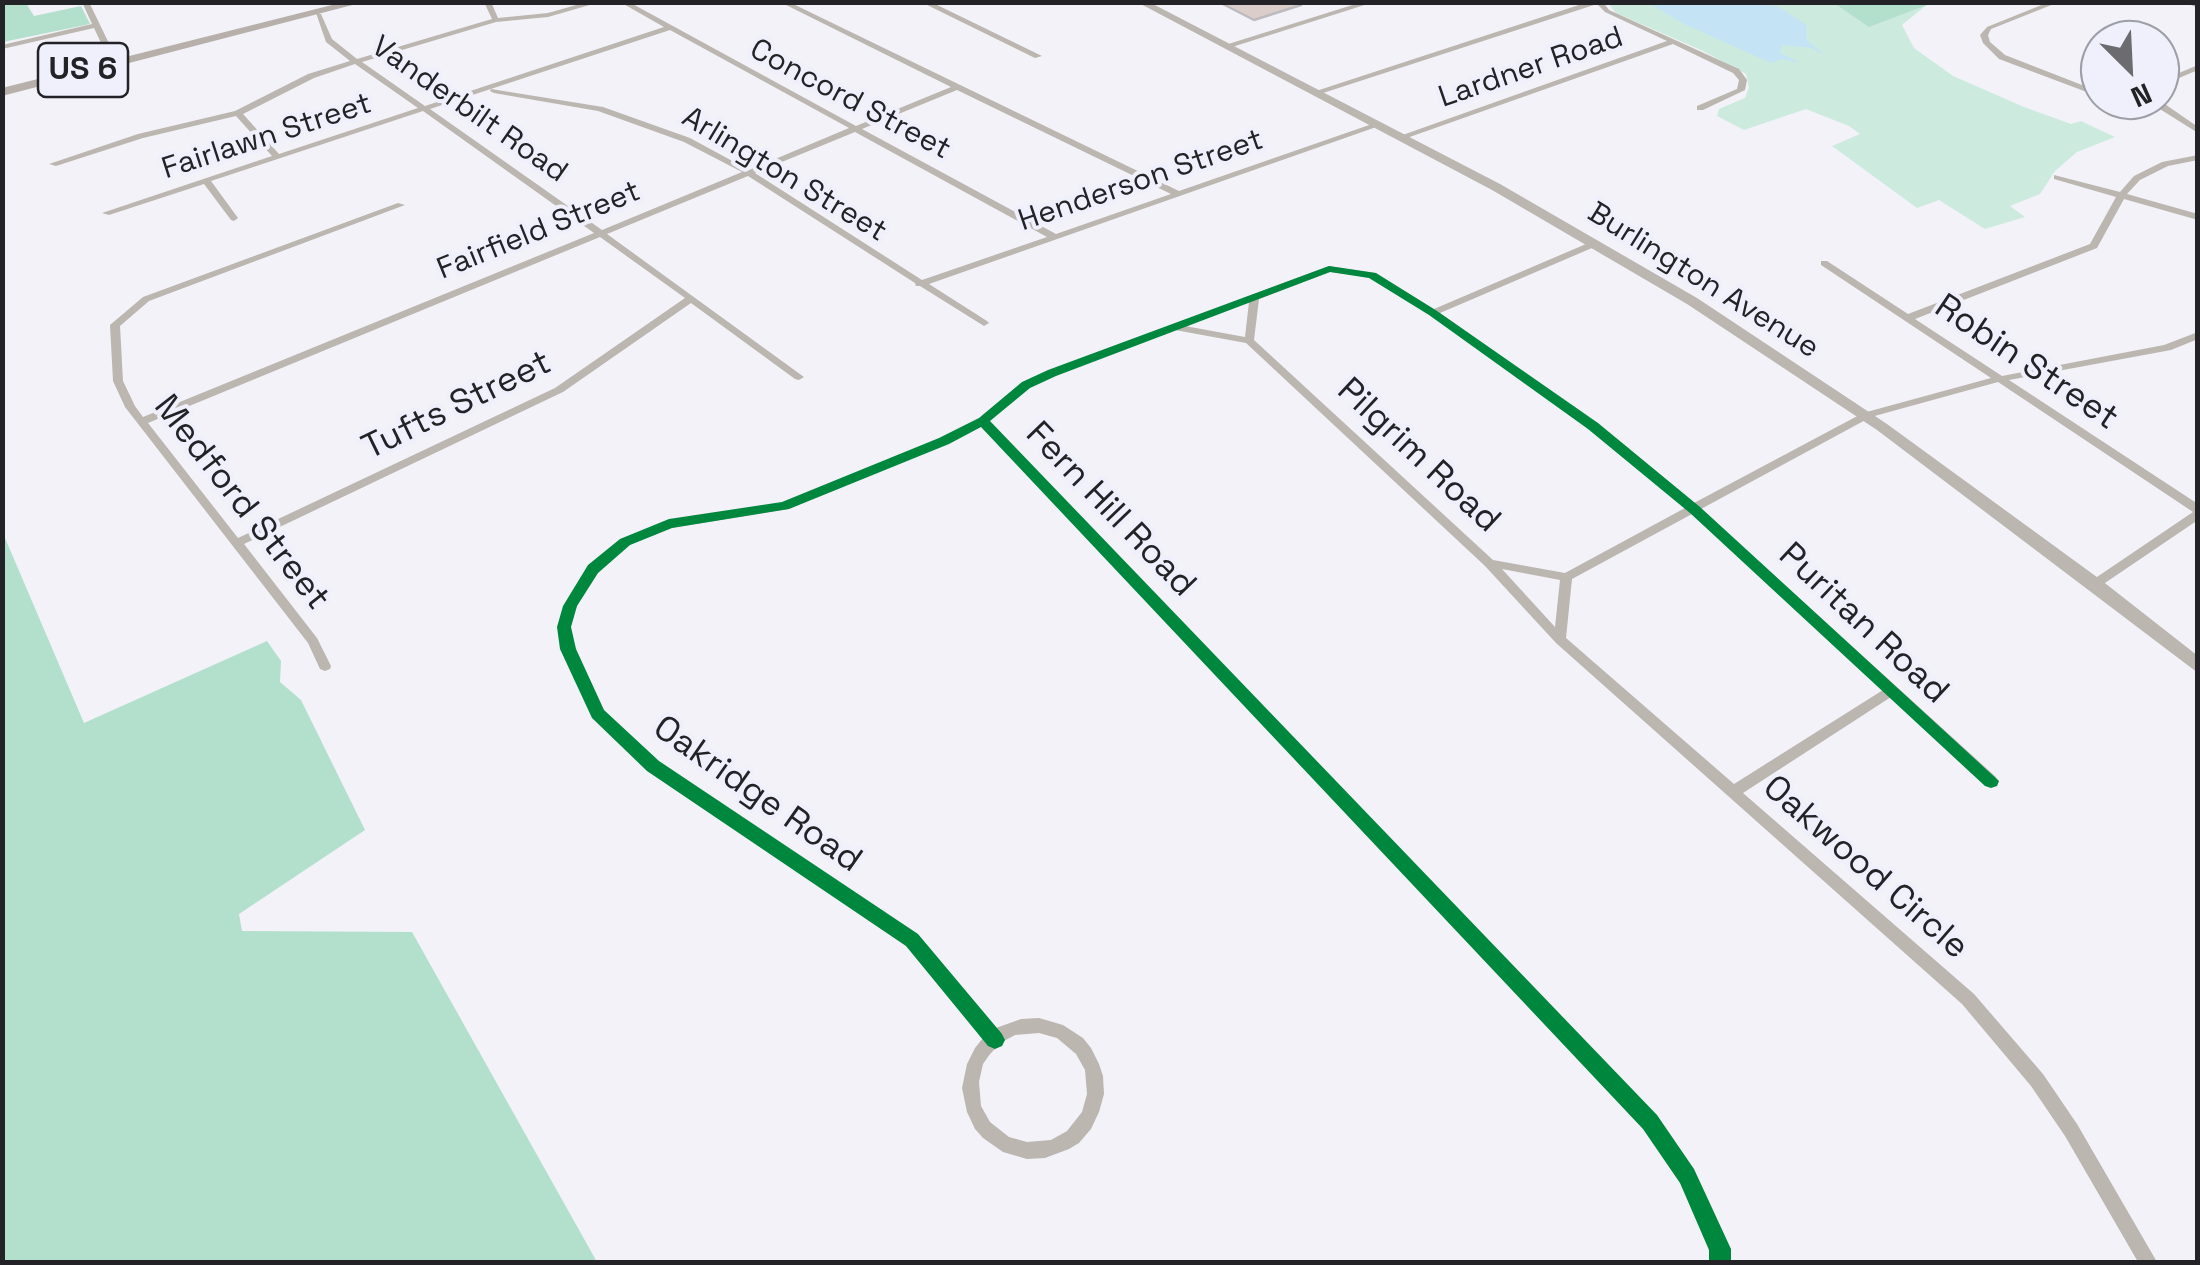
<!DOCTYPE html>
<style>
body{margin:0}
#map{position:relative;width:2200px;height:1265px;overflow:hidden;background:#f2f2f8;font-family:"Space Grotesk",sans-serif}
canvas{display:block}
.frame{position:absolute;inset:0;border:5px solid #232327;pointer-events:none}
.north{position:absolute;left:2080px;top:20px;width:100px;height:100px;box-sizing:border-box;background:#eff0fb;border:2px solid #9d9ea6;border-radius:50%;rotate:156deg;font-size:28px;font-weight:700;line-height:40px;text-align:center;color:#232327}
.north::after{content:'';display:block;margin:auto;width:35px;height:45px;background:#6b6b70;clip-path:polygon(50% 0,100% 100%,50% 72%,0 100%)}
</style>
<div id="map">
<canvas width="2200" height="1265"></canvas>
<div class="frame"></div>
<div class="north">N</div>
</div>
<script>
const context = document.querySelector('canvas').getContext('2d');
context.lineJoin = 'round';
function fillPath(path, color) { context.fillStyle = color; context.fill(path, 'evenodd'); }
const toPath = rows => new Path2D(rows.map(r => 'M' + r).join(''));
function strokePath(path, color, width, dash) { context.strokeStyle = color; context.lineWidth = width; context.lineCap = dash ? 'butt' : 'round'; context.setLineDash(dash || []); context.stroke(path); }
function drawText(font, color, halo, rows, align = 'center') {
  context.font = font + ' "Space Grotesk",sans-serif'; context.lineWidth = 8; context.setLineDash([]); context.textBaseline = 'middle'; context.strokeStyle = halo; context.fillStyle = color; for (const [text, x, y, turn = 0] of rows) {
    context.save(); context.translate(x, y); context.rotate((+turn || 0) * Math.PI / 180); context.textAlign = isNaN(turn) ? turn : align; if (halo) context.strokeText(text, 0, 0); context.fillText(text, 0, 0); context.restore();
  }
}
const green = toPath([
 [1608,3,1929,3,1902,25,1914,48,1953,76,2024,107,2071,124,2081,121,2115,137,2077,152,2055,171,2040,194,2010,206,2025,217,1985,229,1939,200,1917,208,1832,146,1860,134,1849,126,1806,109,1744,130,1717,116,1719,109,1745,98,1749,87,1746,74,1703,51,1616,13]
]);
const forest = toPath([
 [3,2,26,3,34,16,81,6,90,24,3,42],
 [1834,3,1932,3,1869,27],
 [2,531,84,723,267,641,281,661,280,682,301,700,365,830,239,914,242,931,412,932,597,1262,3,1262]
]);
const water = toPath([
 [1758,3,1779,7,1806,25,1807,41,1826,55,1811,48,1782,45,1780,53,1800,63,1781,59,1771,63,1682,23,1649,3]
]);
const building = toPath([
 [1219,2,1301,2,1301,5,1254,20,1219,2]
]);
const minor = toPath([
 [82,2,89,2,118,62,117,64,110,62,94,28,2,49,2,45,92,24,82,2],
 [484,2,491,2,498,18,548,13,587,2,600,2,548,17,496,22,362,62,425,106,664,27,620,2,629,2,856,126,951,87,780,2,789,2,1179,191,1375,123,1382,125,929,284,987,321,989,323,984,326,920,286,916,286,915,283,748,176,607,234,804,377,799,380,795,379,691,303,563,392,244,544,317,638,331,666,330,669,325,671,320,669,308,643,125,407,113,381,110,325,143,297,398,203,405,205,149,301,120,326,123,381,135,406,143,417,594,233,423,111,211,181,238,218,234,221,231,220,204,184,109,215,102,213,272,156,236,116,143,138,56,166,49,164,138,134,235,111,308,74,350,61,326,42,316,13,321,14,332,39,357,59,492,19,484,2],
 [670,30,849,128,749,170,690,138,603,107,491,89,490,91,494,93,598,111,684,142,742,172,602,230,430,109,670,30],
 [355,64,418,108,279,154,243,114,314,78,355,64],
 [957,90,1171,194,1056,234,862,129,957,90],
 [855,132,1047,237,922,280,755,173,855,132],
 [600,237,685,298,555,388,238,538,148,423,600,237],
 [921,2,931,2,1042,56,1035,58,921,2],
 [1362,2,1374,2,1229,48,1222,46,1362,2],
 [1588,2,1603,2,1609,10,1739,69,1747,80,1745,90,1703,110,1697,110,1697,106,1737,89,1739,80,1733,73,1673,44,1404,139,1397,137,1667,41,1605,12,1597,4,1320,94,1313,92,1588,2],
 [2049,2,2059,2,1991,29,1988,35,1990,42,2005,55,2100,92,2100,97,1999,59,1983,43,1980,35,1987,27,2049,2],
 [2185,2,2198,3,2198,8,2186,3,2185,2],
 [2198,65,2198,70,2160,86,2160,81,2198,65],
 [2115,100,2159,100,2198,127,2198,133,2155,106,2119,102,2115,100],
 [2198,155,2198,160,2168,166,2140,180,2127,194,2198,214,2198,220,2124,199,2097,248,1915,319,2002,376,2164,345,2198,332,2198,339,2171,350,2009,380,2198,504,2198,520,2099,587,2091,587,2089,584,2091,581,2193,512,1998,382,1871,417,1701,509,1996,777,1998,781,1996,785,1991,787,1986,785,1891,697,1743,793,1974,994,2043,1074,2077,1124,2157,1262,2138,1262,2065,1136,2031,1086,1962,1004,1556,643,1485,566,1246,343,1175,330,1056,375,1030,387,989,421,1656,1116,1693,1170,1729,1249,1729,1262,1711,1262,1711,1249,1681,1182,1644,1128,982,426,948,443,788,509,671,528,629,545,597,572,576,606,570,627,574,649,603,711,658,762,917,935,996,1028,1021,1019,1039,1018,1063,1025,1083,1038,1091,1048,1099,1064,1103,1076,1104,1094,1099,1112,1091,1129,1079,1143,1069,1149,1045,1158,1027,1159,1003,1152,983,1138,975,1129,967,1112,962,1088,967,1064,975,1048,983,1038,907,945,648,770,593,718,562,649,558,627,564,606,589,566,621,539,669,520,782,503,940,439,979,419,1022,383,1048,371,1329,266,1375,273,1434,309,1593,241,1599,241,1599,245,1440,313,1597,424,1694,503,1863,413,1991,378,1821,265,1821,261,1827,261,1908,314,2090,244,2116,197,2054,179,2054,175,2120,192,2134,176,2162,162,2198,155],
 [1330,272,1369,277,1430,315,1589,428,1685,508,1565,573,1493,560,1254,340,1259,299,1330,272],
 [1249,302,1245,337,1185,326,1249,302],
 [1692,514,1883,690,1734,784,1566,638,1572,579,1692,514],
 [1502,569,1560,580,1555,627,1502,569],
 [1039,1033,1057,1038,1076,1054,1085,1070,1087,1094,1082,1112,1067,1131,1051,1140,1027,1142,1009,1137,990,1122,981,1106,979,1082,983,1064,990,1054,1002,1042,1015,1035,1039,1033]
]);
const secondary = toPath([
 [1137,2,1149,2,1500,184,1697,298,1887,424,2101,580,2198,656,2198,673,1877,430,1687,304,1492,190,1137,2]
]);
const trunk = toPath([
 [344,2,364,2,2,96,2,88,344,2]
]);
const cycleway = toPath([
 [1329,266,1376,273,1437,311,1598,423,1700,507,1999,781,1997,786,1991,788,1985,786,1690,513,1588,429,1429,315,1369,278,1330,272,1056,376,1030,388,990,421,1657,1115,1694,1169,1731,1249,1731,1262,1709,1262,1709,1250,1680,1183,1643,1129,981,427,949,444,789,509,672,528,630,545,598,573,577,606,571,627,576,649,604,710,659,761,918,934,1002,1034,1005,1040,1002,1046,995,1049,988,1046,906,946,647,771,592,718,560,649,557,627,563,606,588,565,620,539,669,519,782,502,939,438,979,418,1022,382,1048,370,1329,266]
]);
const farStreetnames = [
 ["Lardner Road",1531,68,-19],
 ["Concord Street",850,100,28],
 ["Vanderbilt Road",469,110,35],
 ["Fairlawn Street",267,137,-18],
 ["Arlington Street",784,175,31],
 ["Henderson Street",1141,181,-19],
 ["Fairfield Street",539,231,-22],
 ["Burlington Avenue",1703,281,32]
];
const shields = [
 [83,70,90]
];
const shieldNames = [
 ["US 6",83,70]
];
const streetNames = [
 ["Robin Street",2026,363,34],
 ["Tufts Street",457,406,-26],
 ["Pilgrim Road",1418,456,43],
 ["Medford Street",241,503,52],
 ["Fern Hill Road",1110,510,46],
 ["Puritan Road",1863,624,43],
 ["Oakridge Road",757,795,35],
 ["Oakwood Circle",1865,868,41]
];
fillPath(green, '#ccebde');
fillPath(forest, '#b3dfcd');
fillPath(water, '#c4e4f6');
fillPath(building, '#dbceca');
strokePath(building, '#bdbbbd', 2.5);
fillPath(minor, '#bcb6b0');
fillPath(secondary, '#bbb6b0');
fillPath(trunk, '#b7b0aa');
fillPath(cycleway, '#00873e');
drawText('30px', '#232327', '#eff0fb', farStreetnames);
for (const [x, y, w] of shields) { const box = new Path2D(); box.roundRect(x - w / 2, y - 27, w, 54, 8); context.fillStyle = '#eff0fb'; context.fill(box); strokePath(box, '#232327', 2.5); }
drawText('bold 32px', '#232327', null, shieldNames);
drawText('35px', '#232327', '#eff0fb', streetNames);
</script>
